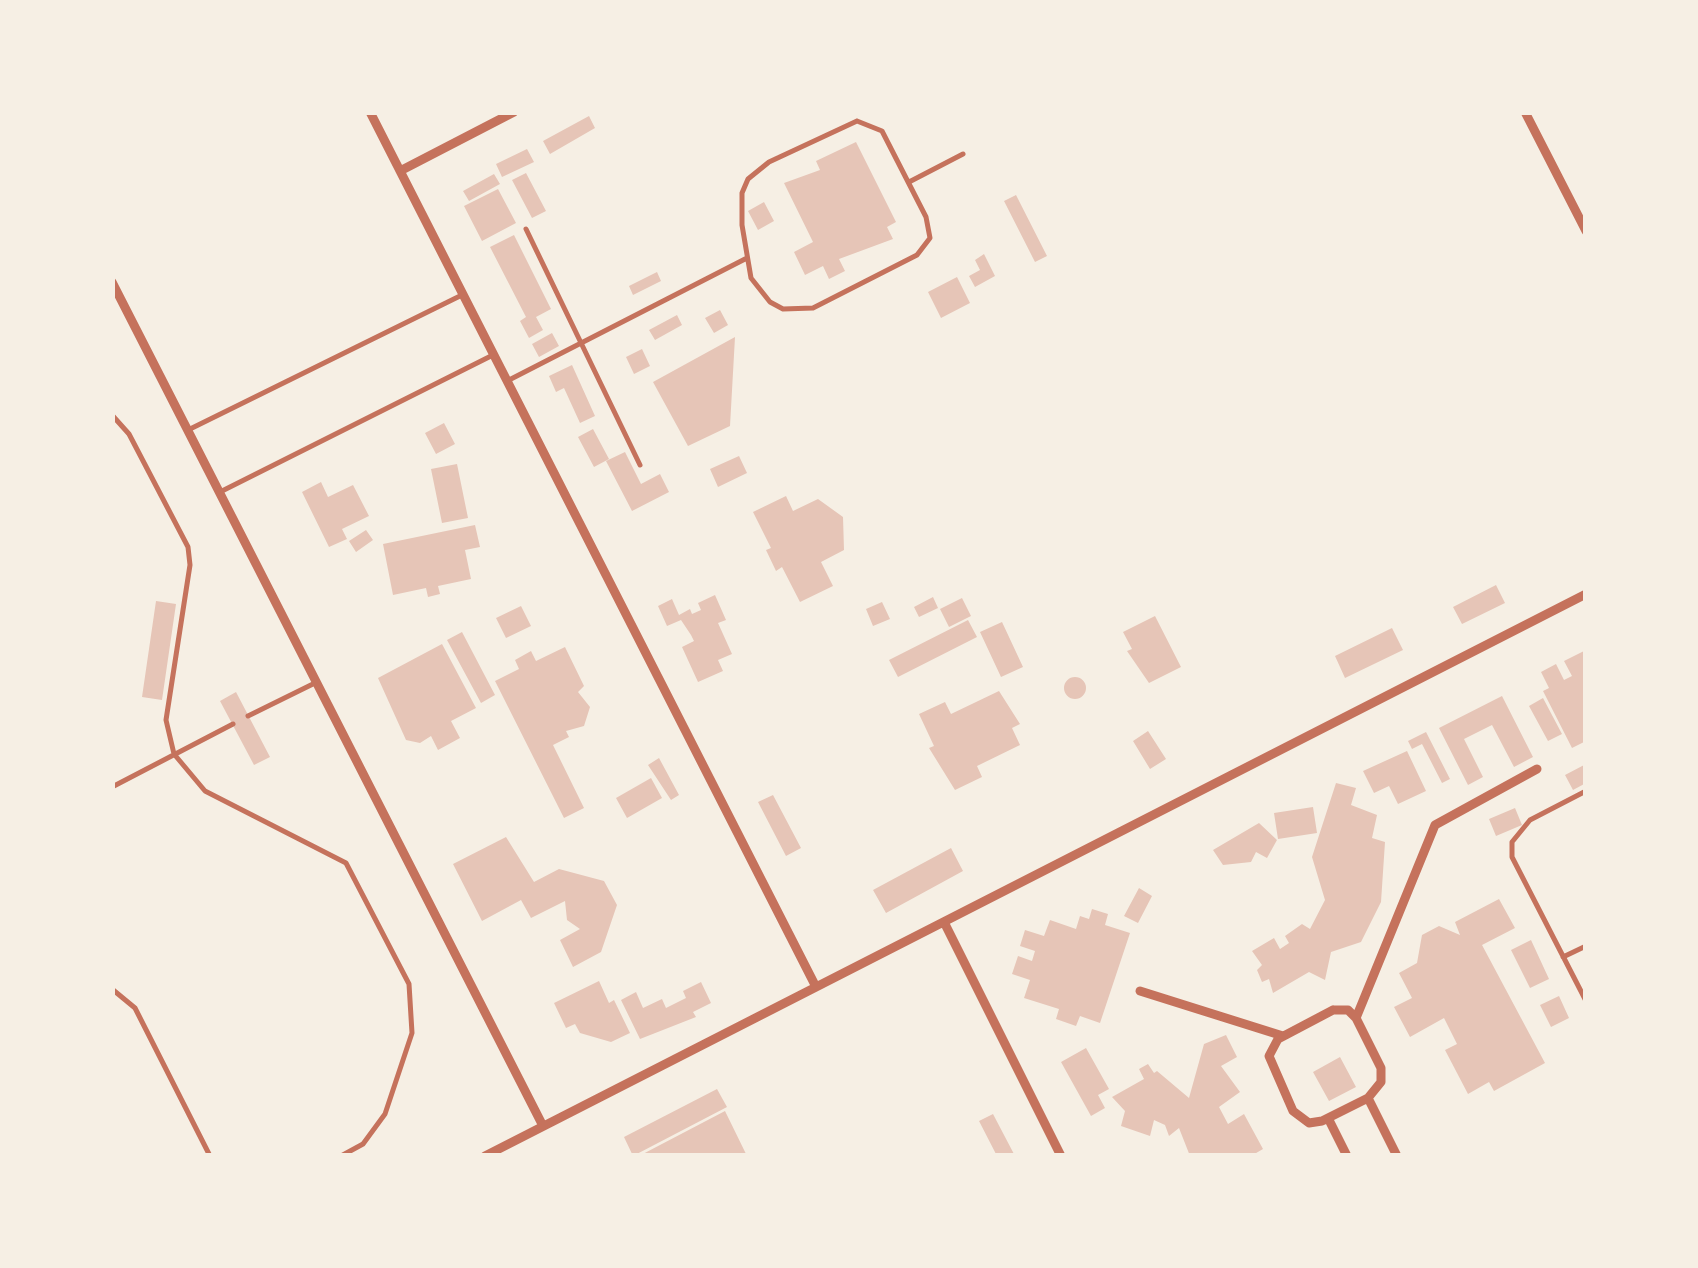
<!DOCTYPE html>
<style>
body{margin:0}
#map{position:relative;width:1698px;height:1268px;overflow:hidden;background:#f6efe4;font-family:Commissioner,sans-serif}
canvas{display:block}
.frame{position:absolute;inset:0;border:115px solid #f6efe4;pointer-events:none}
</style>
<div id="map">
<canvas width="1698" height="1268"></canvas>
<div class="frame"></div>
</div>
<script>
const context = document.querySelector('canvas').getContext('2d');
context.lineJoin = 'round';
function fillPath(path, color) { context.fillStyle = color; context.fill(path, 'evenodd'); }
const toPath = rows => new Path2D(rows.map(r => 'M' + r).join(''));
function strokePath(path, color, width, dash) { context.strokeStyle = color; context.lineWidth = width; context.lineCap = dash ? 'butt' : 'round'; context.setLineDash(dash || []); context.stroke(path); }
const building = toPath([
 [589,116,595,128,550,154,543,141],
 [856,142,896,222,887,227,893,239,839,259,845,271,829,279,823,266,805,275,794,252,813,242,784,183,820,170,816,161],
 [527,149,534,162,502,177,496,164],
 [526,173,546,211,532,218,512,180],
 [494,174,500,184,469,201,463,191],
 [498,189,516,223,482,241,464,206],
 [1016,195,1047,256,1035,262,1004,201],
 [764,202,774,221,758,230,748,211],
 [514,235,551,309,536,317,543,330,529,338,520,321,526,317,490,247],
 [984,254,995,276,975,287,969,276,980,270,975,260],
 [657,272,661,281,633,295,629,286],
 [957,277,970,303,941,318,928,292],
 [720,310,728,325,714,333,705,318],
 [677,315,682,325,655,340,649,330],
 [552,333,559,346,539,357,532,344],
 [735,337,730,426,688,446,653,382],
 [642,349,650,366,634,374,626,357],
 [572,365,595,416,580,423,564,388,556,392,549,376],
 [444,423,455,444,436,454,425,433],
 [593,429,609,459,594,467,578,437],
 [625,452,641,484,660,474,669,492,632,511,606,461],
 [739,456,747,473,718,487,710,469],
 [457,464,468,518,442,523,431,469],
 [321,482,328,497,353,485,369,516,342,529,347,539,329,547,302,492],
 [786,496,793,511,818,499,843,517,844,550,821,562,833,586,800,602,782,567,776,571,766,550,771,548,753,512],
 [475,525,480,547,465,550,471,579,438,586,440,594,428,597,426,588,393,595,383,544],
 [366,530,373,540,356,552,349,541],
 [1496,585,1505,603,1462,624,1453,607],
 [715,595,726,620,718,623,732,654,718,660,723,671,698,682,682,647,694,641,691,635,681,620,667,626,658,606,672,599,679,615,690,609,692,614,701,610,698,603],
 [933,597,938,608,919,617,914,607],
 [962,598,971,616,949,627,940,609],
 [156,601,176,604,162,700,142,697],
 [882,602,890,619,873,626,866,609],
 [521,606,531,626,506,638,496,618],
 [1155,616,1181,667,1149,683,1127,651,1132,649,1123,632],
 [968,620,977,637,898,677,889,660],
 [1002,622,1023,667,1001,677,980,632],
 [1392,628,1403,650,1345,678,1335,656],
 [462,632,495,695,481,703,447,640],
 [442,644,476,708,451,721,460,738,438,750,431,736,420,743,406,740,378,678],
 [565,647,584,686,578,692,590,707,584,726,566,731,569,737,553,745,584,808,564,818,495,681,519,669,515,660,531,651,536,661],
 [1586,650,1586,741,1572,748,1543,691,1549,688,1541,672,1556,664,1564,680,1572,676,1564,661],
 '1064 688a11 11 0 1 1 22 0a11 11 0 1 1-22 0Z',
 [999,691,1020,724,1012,728,1020,745,977,766,982,777,955,790,929,748,934,746,919,714,945,702,951,714],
 [236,692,270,757,254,765,220,701],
 [1502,696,1533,757,1514,767,1492,725,1464,739,1483,777,1468,785,1439,728],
 [1543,698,1562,734,1548,741,1529,706],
 [1148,731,1166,759,1150,769,1133,741],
 [1426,732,1450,779,1442,783,1422,744,1412,749,1408,741],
 [1407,751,1426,791,1398,804,1389,786,1374,793,1363,771],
 [659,758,679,795,671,800,648,765],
 [1586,764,1586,783,1573,790,1565,775],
 [651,778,662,798,627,818,616,798],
 [1336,783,1356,788,1351,805,1377,815,1372,838,1385,842,1381,902,1361,942,1331,952,1325,980,1309,972,1273,993,1269,979,1262,982,1257,970,1262,965,1252,951,1274,938,1280,949,1289,943,1285,936,1302,924,1310,929,1325,900,1312,857],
 [773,795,801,848,786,856,758,802],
 [1313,807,1317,833,1278,839,1274,813],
 [1515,808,1522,825,1496,836,1489,819],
 [1259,823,1277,840,1267,858,1256,852,1251,862,1223,865,1213,850],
 [506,837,534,882,559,869,604,881,617,905,601,952,573,967,560,940,580,929,567,920,565,901,531,918,521,900,482,921,453,864],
 [951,848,963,871,886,913,873,890],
 [1139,888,1152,896,1138,923,1124,916],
 [1499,899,1515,928,1482,945,1545,1063,1494,1091,1489,1082,1468,1094,1445,1050,1457,1044,1444,1018,1410,1037,1394,1007,1412,998,1399,973,1417,963,1422,935,1439,926,1460,935,1455,922],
 [1092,909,1108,914,1105,925,1130,933,1100,1023,1080,1016,1076,1026,1056,1019,1059,1009,1024,998,1030,980,1012,974,1018,956,1032,961,1035,951,1020,946,1025,930,1044,936,1050,920,1076,929,1080,916,1089,919],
 [1531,940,1549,979,1530,988,1511,950],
 [599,981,609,1003,614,1000,630,1033,611,1042,580,1033,575,1024,566,1028,554,1003],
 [701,982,711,1003,693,1012,696,1017,640,1039,621,1000,636,992,643,1008,662,999,666,1008,686,998,683,991],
 [1559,996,1569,1018,1551,1027,1540,1005],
 [1226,1035,1237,1057,1221,1066,1240,1092,1219,1107,1228,1124,1244,1114,1263,1149,1251,1156,1190,1156,1179,1128,1169,1136,1165,1125,1154,1120,1150,1136,1121,1126,1125,1111,1112,1097,1144,1079,1139,1069,1148,1064,1154,1073,1157,1071,1189,1098,1204,1044],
 [1086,1048,1109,1089,1098,1095,1105,1108,1091,1116,1061,1062],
 [1340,1057,1356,1087,1329,1101,1313,1072],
 [717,1089,727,1107,633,1156,624,1137],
 [725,1111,747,1156,639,1156],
 [993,1114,1015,1156,997,1156,979,1121]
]);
const service = toPath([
 [857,121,882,131,926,217,930,238,917,255,813,308,783,309,770,302,751,278,742,225,742,193,748,179,769,162,857,121],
 [909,182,963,154],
 [526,229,640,465],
 [509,380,747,258],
 [112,415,129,434,188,547,190,565,166,720,174,754,205,791,346,863,409,984,412,1033,385,1114,363,1144,341,1156],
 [188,430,462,295],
 [220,492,493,355],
 [248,716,317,682],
 [112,787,233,724],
 [1586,791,1530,820,1512,842,1512,857,1586,1001],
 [1563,957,1586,946],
 [112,989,135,1008,210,1156]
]);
const minor = toPath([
 [370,112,815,985],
 [1525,112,1586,231],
 [400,171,514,112],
 [112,282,543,1126],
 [944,922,1061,1156],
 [1140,991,1283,1036],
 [1333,1010,1348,1010,1356,1018,1381,1068,1381,1082,1368,1098,1322,1121,1309,1123,1293,1111,1269,1056,1278,1039,1333,1010],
 [1356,1018,1435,825,1537,769],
 [1368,1098,1397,1156],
 [1328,1118,1347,1156],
 [485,1156,1586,594]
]);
fillPath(building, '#e6c5b7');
strokePath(service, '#c5725c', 5);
strokePath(minor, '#c5725c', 9);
</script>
